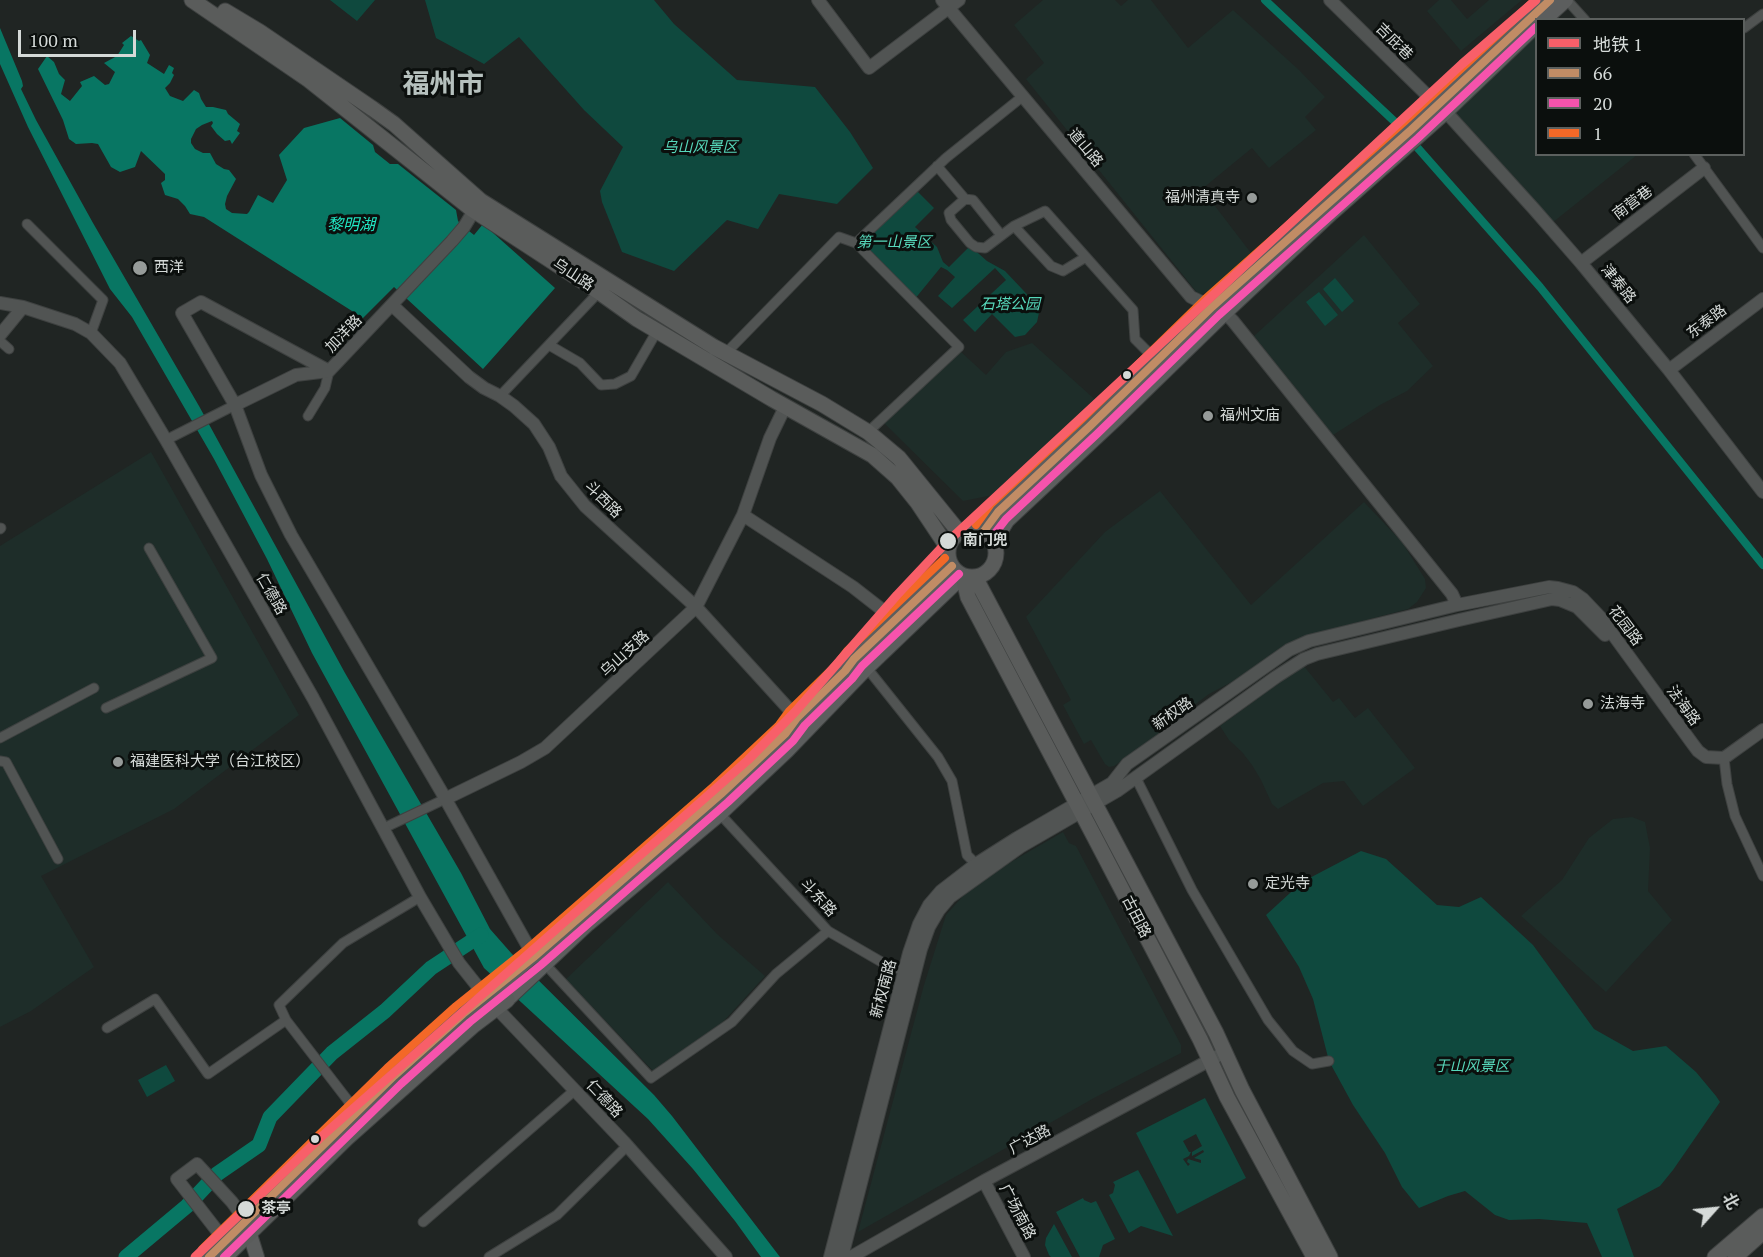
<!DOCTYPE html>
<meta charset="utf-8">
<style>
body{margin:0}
#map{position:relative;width:1763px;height:1257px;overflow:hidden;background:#202523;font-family:"PT Serif","Noto Sans SC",serif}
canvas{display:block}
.legend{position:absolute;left:1535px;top:18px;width:210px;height:138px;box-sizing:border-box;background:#0b0f0d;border:2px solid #5c605e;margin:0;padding:8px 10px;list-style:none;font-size:18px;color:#d5dad8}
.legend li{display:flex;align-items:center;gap:12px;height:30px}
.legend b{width:30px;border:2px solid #5c605e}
.north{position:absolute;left:1685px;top:1179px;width:60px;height:60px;-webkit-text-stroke:4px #0b0f0d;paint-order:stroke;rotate:63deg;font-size:16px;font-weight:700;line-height:24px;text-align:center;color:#d5dad8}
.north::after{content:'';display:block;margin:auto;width:21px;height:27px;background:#d5dad8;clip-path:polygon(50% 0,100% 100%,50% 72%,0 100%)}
.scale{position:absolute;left:18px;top:30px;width:118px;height:27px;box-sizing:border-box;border:3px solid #d5dad8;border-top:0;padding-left:8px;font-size:18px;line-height:21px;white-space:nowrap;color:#d5dad8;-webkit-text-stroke:4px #0b0f0d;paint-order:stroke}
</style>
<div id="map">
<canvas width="1763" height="1257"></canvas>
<ul class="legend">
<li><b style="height:8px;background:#f85f69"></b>地铁 1</li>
<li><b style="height:8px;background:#c18c65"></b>66</li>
<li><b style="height:8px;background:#f653ac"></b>20</li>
<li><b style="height:8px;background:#f36827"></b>1</li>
</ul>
<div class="north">北</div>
<div class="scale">100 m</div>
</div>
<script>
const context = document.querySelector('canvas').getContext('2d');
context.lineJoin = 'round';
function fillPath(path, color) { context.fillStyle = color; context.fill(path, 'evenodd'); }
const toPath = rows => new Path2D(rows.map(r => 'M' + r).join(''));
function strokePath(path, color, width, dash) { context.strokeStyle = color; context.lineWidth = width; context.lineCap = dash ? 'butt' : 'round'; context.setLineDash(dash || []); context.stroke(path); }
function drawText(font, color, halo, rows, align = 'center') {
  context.font = font + ' "PT Serif","Noto Sans SC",serif'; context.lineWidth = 6; context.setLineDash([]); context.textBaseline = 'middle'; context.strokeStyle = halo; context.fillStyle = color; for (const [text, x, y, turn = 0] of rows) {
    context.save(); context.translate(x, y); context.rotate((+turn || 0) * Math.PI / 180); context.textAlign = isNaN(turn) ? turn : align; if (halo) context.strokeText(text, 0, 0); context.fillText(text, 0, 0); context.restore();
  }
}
const built = toPath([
 [1043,0,1115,0,1121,6,1128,0,1151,0,1188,48,1233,10,1299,70,1325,97,1305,117,1316,130,1269,168,1252,148,1202,189,1251,253,1212,290,1199,295,1026,79,1044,63,1014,25],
 [1439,0,1451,0,1467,19,1489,0,1522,0,1461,51,1427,11],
 [1536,34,1536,154,1637,155,1552,223,1453,113],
 [1364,235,1420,304,1398,323,1433,366,1407,391,1380,405,1333,435,1254,336],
 [1032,343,1100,404,998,494,963,501,883,422,960,351,986,375,1006,352],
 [151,452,299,715,174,809,41,876,94,967,31,1011,0,1027,0,546],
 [1160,491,1251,605,1364,502,1402,542,1425,579,1426,588,1417,602,1408,609,1302,637,1278,650,1243,676,1209,694,1162,729,1153,740,1114,766,1109,767,1105,764,1091,740,1084,744,1063,705,1071,700,1026,617,1105,532],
 [1303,665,1333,702,1339,698,1355,718,1368,708,1415,768,1363,806,1344,781,1323,783,1278,809,1272,804,1261,780,1252,765,1242,752,1229,740,1220,726],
 [1632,817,1645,822,1650,848,1648,891,1672,920,1606,992,1521,916,1562,880,1589,838,1613,819],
 [1063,832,1069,843,1076,846,1181,1045,1181,1053,1094,1098,858,1232,924,985,946,915,971,887,985,877],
 [668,882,717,934,765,976,722,1023,655,1073,566,979]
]);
const green = toPath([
 [330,0,375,0,357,21],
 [425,0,654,0,674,24,737,80,815,87,850,132,873,168,837,204,779,194,758,229,727,220,674,271,622,252,602,202,600,191,623,147,584,110,519,37,484,64,436,38],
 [914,188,934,208,915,227,937,247,943,262,949,267,970,246,987,261,1005,271,1040,308,1037,322,1025,335,1015,337,992,314,975,332,963,320,1006,280,995,268,952,308,938,296,955,277,947,270,941,267,914,300,856,243],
 [1335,278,1354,301,1342,312,1323,289],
 [1319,292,1338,315,1325,326,1306,302],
 [1361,851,1386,859,1437,905,1459,907,1481,897,1533,945,1594,1029,1633,1051,1666,1046,1696,1072,1716,1096,1720,1102,1673,1170,1660,1186,1617,1209,1634,1257,1602,1257,1587,1223,1539,1219,1509,1220,1495,1215,1465,1191,1448,1196,1419,1208,1402,1187,1385,1153,1353,1105,1329,1061,1313,999,1299,967,1266,915,1302,882],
 [166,1065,175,1081,147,1097,138,1080],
 [1205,1098,1246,1178,1177,1214,1136,1133],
 [1196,1134,1202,1146,1192,1152,1192,1156,1203,1150,1204,1152,1194,1158,1201,1160,1201,1163,1188,1159,1187,1162,1190,1164,1188,1166,1183,1159,1189,1156,1191,1152,1189,1152,1183,1141],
 [1138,1170,1143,1179,1173,1236,1141,1226,1129,1233,1109,1195,1113,1193,1115,1185,1113,1182],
 [1083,1198,1084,1200,1091,1203,1096,1201,1115,1239,1103,1245,1099,1257,1080,1257,1056,1212],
 [1054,1224,1072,1257,1051,1257,1049,1255,1045,1245,1046,1238]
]);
const water = toPath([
 [0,28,22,81,23,86,21,89,36,120,93,223,199,406,345,673,461,873,490,929,512,954,654,1095,672,1116,780,1257,761,1257,735,1221,693,1169,648,1119,484,968,312,653,267,559,214,459,132,317,110,289,28,127,0,64],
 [131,36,139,41,141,40,150,55,147,63,164,74,169,65,174,68,172,73,174,75,170,83,165,88,170,96,183,101,194,90,199,93,201,99,206,107,213,107,226,110,228,114,240,124,237,131,240,133,232,144,230,140,225,141,217,134,211,126,213,123,212,121,202,125,196,129,191,139,191,143,195,149,203,153,210,153,216,164,224,169,229,170,236,179,227,196,225,204,226,209,232,213,247,214,249,212,258,195,273,203,287,180,279,155,304,128,340,118,373,145,375,152,390,164,398,164,456,210,458,221,464,227,474,235,483,224,555,288,483,369,394,287,363,318,204,217,190,214,185,206,178,199,165,195,161,183,165,180,165,174,141,151,135,167,120,172,111,167,98,144,92,143,76,144,69,139,63,120,38,69,47,56,54,62,59,74,65,80,61,94,70,101,82,86,80,82,94,76,105,85,109,84,115,72,104,63,117,56,124,45,122,43]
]);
const canal = toPath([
 [1265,0,1394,121,1540,287,1763,565]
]);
const river = toPath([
 [126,1257,187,1206,217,1174,259,1145,270,1117,332,1053,385,1011,431,968,481,935]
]);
const minor = toPath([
 [1567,0,1585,20],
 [1744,28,1763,14],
 [1694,154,1763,248],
 [937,166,965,199],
 [27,224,103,300,91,333],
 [1014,226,1051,266,1063,271,1086,257],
 [1001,235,973,200,965,199,949,213,951,220,970,243,976,247,985,248,1014,226,1045,211,1133,310,1135,339,1157,361],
 [856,243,946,158,1022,97],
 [0,341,9,349],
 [549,345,580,363,601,385,615,384,631,376,657,331],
 [726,353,839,237,856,243,959,347,868,432],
 [500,396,599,292],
 [308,416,325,388,329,371],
 [166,440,235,405],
 [0,529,1,528],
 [867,668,938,757,952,781,967,855,976,864],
 [106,708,212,658,149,548],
 [0,738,94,688],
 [1724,758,1727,784,1735,816,1763,876],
 [0,761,6,762,58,859],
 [1136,778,1192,890,1268,1020,1293,1051,1312,1064,1329,1061],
 [720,814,828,931,885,964,910,973],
 [384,828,445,799],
 [545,964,651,1078,732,1022,776,974,828,931],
 [107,1028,155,999,208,1074,286,1020],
 [356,1111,286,1020,279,1005,343,943,420,897],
 [423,1222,575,1090],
 [489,1257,557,1215,627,1146]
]);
const tertiary = toPath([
 [818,0,869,68,959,0],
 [942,0,1191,297,1225,313,1233,321,1452,594,1457,605],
 [1330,0,1427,95,1446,112,1534,209,1581,263,1669,370,1763,492],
 [1581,263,1704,168],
 [0,303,23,307,75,324,91,333,120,363,166,440,313,698,420,897,459,963,486,997,624,1142,726,1257],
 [392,305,469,377,484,388,500,396,514,406,534,424,549,447,561,476,585,506,696,607,797,718],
 [0,335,23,307],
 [1669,370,1763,299],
 [329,371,201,302,182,313,235,405,261,475,291,535,441,791,534,957],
 [235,405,296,375,329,371,452,241,464,227,478,204],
 [743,515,853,587,894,619],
 [445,799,521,762,545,748,696,607,743,515,770,438,785,407],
 [984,1181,1024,1257],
 [225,1241,177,1179,197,1164,232,1202,245,1220],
 [830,1257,909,953,919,924,929,905,941,891,976,864,1017,838,1112,783,1127,764,1289,650,1309,641,1457,605,1549,587,1558,588,1573,592,1583,599,1601,618,1692,743,1698,751,1706,757,1724,758,1763,730],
 [842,1257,921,949,929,927,939,910,950,897,1020,847,1117,791,1276,677,1304,659,1317,654,1459,620,1552,599,1560,600,1577,607,1605,635],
 [851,1257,984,1181,1225,1052]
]);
const secondary = toPath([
 [1544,20,1566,0],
 [984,531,998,512,1090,426,1212,307,1411,130,1550,0],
 [994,542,1007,521,1115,420,1225,313,1332,213,1446,112,1536,26],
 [486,997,721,794,786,733,797,718,845,671,854,659,952,566],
 [507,1000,588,924,720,814,787,751,867,668,963,576],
 [247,1225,257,1257]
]);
const primary = toPath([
 [192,0,309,80,473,210,599,292,637,319,772,399,872,455,898,478,918,503,948,548],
 [225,11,260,32,373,109,394,124,481,201,714,347,822,404,868,432,899,458,959,532],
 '948 553a24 24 0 1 1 48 0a24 24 0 1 1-48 0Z',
 [963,576,968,597,1094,836,1200,1039,1227,1097,1314,1257],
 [975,577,1216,1033,1242,1090,1330,1257],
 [209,1257,356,1111,463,1014,486,997],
 [225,1257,347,1138,474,1025,507,1000],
 [1715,1257,1763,1216],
 [1735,1257,1763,1232]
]);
const bus1 = toPath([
 [984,531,998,512,1090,426,1212,307,1411,130,1550,0],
 [209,1257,394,1076,463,1014,534,957,721,794,786,733,797,718,845,671,854,659,952,566]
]);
const bus2 = toPath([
 [992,537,1006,519,1097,434,1219,315,1418,138,1536,27],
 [224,1257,401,1084,470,1022,541,965,728,802,793,741,805,725,852,679,862,666,959,574]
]);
const bus3 = toPath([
 [976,525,991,504,1083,418,1205,299,1404,122,1535,0],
 [202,1249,387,1068,456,1006,527,949,714,786,778,726,789,711,837,664,847,651,945,558]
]);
const metro1 = toPath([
 [195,1257,321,1137,748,760,795,712,897,595,944,545,1462,64,1536,0]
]);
const markers = [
 [1252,198,6,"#969b99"],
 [140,268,8,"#969b99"],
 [1127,375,5,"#d5dad8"],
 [1208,416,6,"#969b99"],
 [948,541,9,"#d5dad8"],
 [1588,704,6,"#969b99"],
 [118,762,6,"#969b99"],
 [1253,884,6,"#969b99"],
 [315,1139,5,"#d5dad8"],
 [246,1209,9,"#d5dad8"]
];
const streetNames = [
 ["吉庇巷",1394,42,45],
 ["道山路",1085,148,50],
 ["南营巷",1633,203,-37],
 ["乌山路",573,275,33],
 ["津泰路",1618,284,51],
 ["东泰路",1707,322,-37],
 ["加洋路",344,334,-46],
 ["斗西路",603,500,45],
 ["仁德路",271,594,60],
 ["花园路",1625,626,53],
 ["乌山支路",625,654,-43],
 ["法海路",1683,706,54],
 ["新权路",1173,714,-35],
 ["斗东路",818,898,47],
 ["古田路",1136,917,63],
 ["新权南路",884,989,-75],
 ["仁德路",604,1099,47],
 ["广达路",1030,1140,-28],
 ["广场南路",1017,1212,62]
];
const parkNames = [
 ["乌山风景区",700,148],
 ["第一山景区",894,243],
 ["石塔公园",1010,305],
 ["于山风景区",1472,1067]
];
const poiNames = [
 ["福州清真寺",1240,198,"right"],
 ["西洋",154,268],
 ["福州文庙",1220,416],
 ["法海寺",1600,704],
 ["福建医科大学（台江校区）",130,762],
 ["定光寺",1265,884]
];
const stopNames = [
 ["南门兜",963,541],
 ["茶亭",261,1209]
];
const waterNames = [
 ["黎明湖",351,225]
];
const townNames = [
 ["福州市",443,85]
];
fillPath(built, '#1e2d29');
fillPath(green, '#0f493e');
fillPath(water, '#087663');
strokePath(canal, '#087663', 8);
strokePath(river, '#087663', 15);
strokePath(minor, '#3e4140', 11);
strokePath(tertiary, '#3e4140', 14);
strokePath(secondary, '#3e4140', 16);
strokePath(primary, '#3e4140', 17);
strokePath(minor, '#515453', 9);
strokePath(tertiary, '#515453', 12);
strokePath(secondary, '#5c5e5e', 14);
strokePath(primary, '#5a5c5b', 15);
strokePath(bus1, '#c18c65', 8);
strokePath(bus2, '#f653ac', 8);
strokePath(bus3, '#f36827', 8);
strokePath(metro1, '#f85f69', 9);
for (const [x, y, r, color] of markers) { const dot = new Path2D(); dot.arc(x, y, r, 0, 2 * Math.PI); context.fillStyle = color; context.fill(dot); strokePath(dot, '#0b0f0d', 2); }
drawText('15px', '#d5dad8', '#0b0f0d', streetNames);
drawText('italic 15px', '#57d8bb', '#0b0f0d', parkNames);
drawText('15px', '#d5dad8', '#0b0f0d', poiNames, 'left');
drawText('bold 15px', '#d5dad8', '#0b0f0d', stopNames, 'left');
drawText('italic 16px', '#20e8c5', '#0b0f0d', waterNames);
drawText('bold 27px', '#b6c1be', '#0b0f0d', townNames);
</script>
